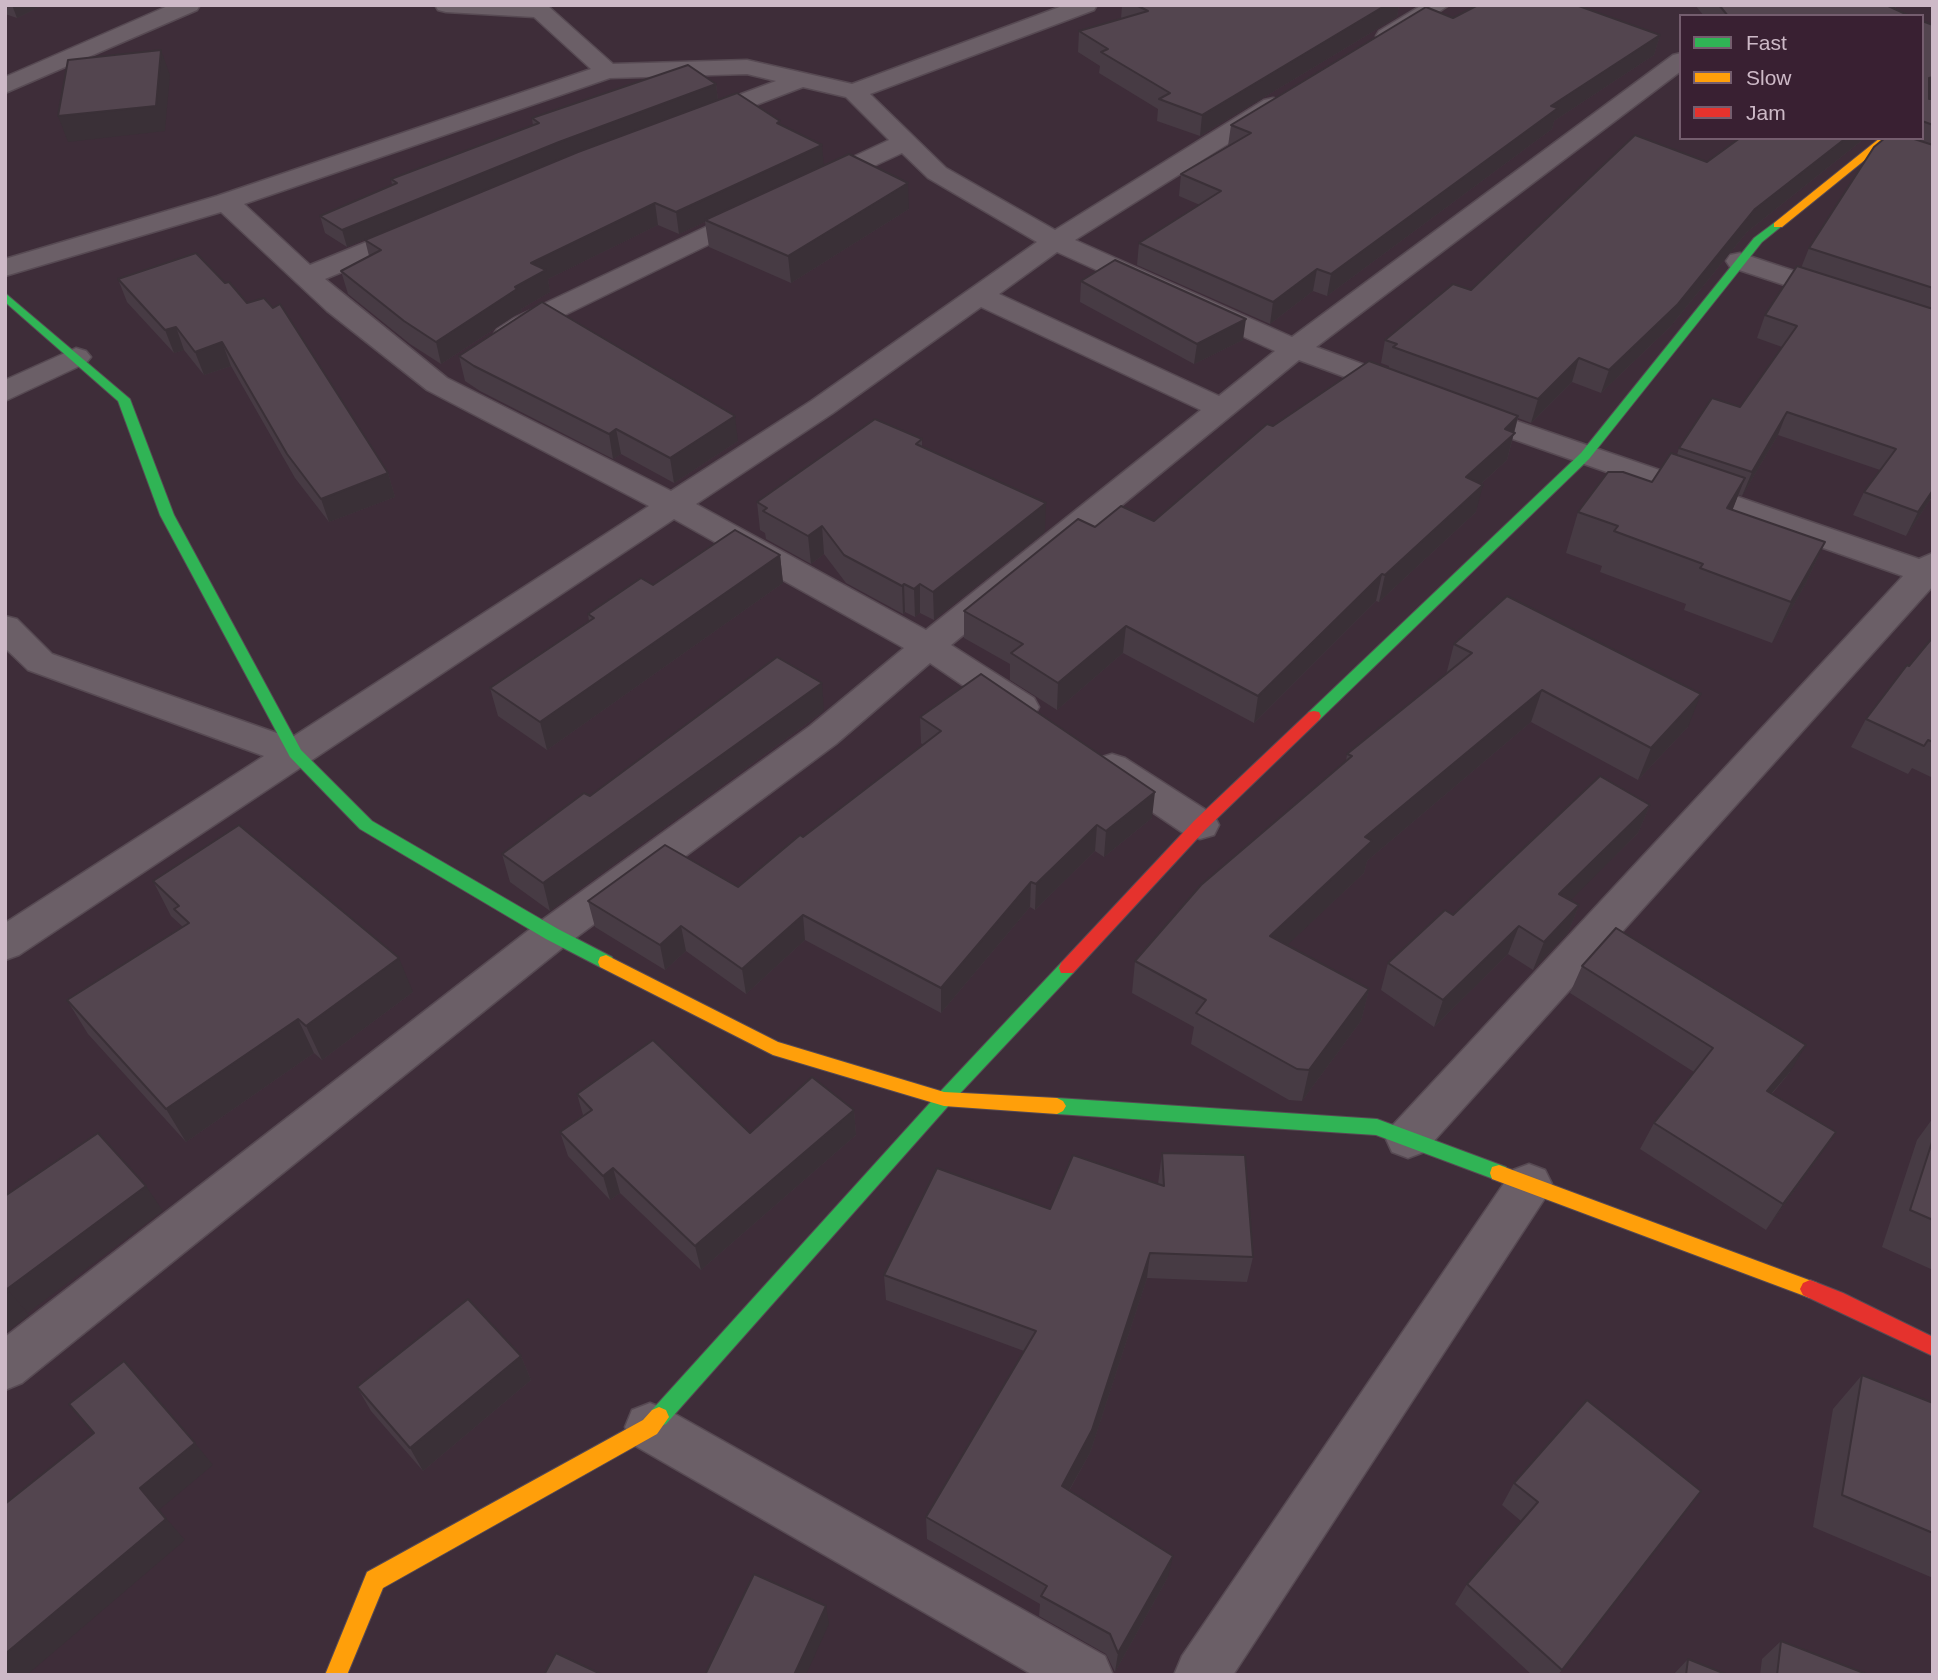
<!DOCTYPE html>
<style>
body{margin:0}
#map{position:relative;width:1938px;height:1680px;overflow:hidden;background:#3e2d39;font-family:Arial,sans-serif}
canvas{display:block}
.frame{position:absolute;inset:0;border:7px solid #cdb9c7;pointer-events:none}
.legend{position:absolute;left:1679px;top:14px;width:245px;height:126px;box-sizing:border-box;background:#392032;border:2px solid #745d6e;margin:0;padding:9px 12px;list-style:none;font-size:21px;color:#cdb9c7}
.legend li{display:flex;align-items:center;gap:14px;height:35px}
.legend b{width:35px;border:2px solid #745d6e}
</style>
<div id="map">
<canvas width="1938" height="1680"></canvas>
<div class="frame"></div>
<ul class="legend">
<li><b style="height:9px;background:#30b455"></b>Fast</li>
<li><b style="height:9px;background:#ff9f0a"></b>Slow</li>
<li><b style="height:9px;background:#e5322d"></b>Jam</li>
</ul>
</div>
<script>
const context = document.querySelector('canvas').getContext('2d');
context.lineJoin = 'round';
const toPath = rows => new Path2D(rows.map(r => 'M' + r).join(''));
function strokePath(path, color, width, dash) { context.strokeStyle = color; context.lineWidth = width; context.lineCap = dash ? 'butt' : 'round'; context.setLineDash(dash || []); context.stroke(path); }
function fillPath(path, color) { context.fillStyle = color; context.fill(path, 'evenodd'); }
const street = toPath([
 [170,5,200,5,197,10,5,93,5,77,170,5],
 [435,5,548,6,613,64,747,60,852,84,1065,5,1097,5,1094,10,870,94,946,168,1055,230,1264,100,1273,98,1282,100,1285,105,1282,110,1075,240,1292,337,1673,55,1681,53,1681,71,1316,347,1414,383,1419,389,1414,395,1404,398,1394,395,1299,360,951,645,1034,698,1039,707,1034,716,1021,719,1008,716,930,663,836,744,566,945,22,1383,5,1390,5,1337,538,923,810,726,904,648,674,519,19,955,5,960,5,923,264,756,28,670,5,648,5,616,17,619,52,654,291,738,649,506,427,390,327,311,221,212,5,276,5,259,217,196,591,69,534,17,446,12,438,10,435,5],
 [747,74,776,81,688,114,685,119,688,124,697,126,706,124,803,87,846,97,889,140,806,179,802,184,806,189,815,192,824,189,902,153,928,178,1037,242,811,401,671,491,447,378,325,279,426,237,430,231,426,225,417,223,408,225,310,265,244,204,610,78,747,74],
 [1057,252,1275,351,1219,396,999,294,1057,252],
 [981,307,1201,410,926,630,696,504,833,413,981,307],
 [1422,5,1449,5,1395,41,1379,41,1376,36,1379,31,1422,5],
 [754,204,763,206,767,212,763,218,534,330,517,341,507,344,497,341,493,335,497,329,514,318,754,204],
 [1740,253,1933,317,1933,334,1730,267,1726,261,1730,255,1740,253],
 [76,348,86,351,91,357,86,363,5,401,5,380,76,348],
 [1467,404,1919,559,1933,553,1933,586,1424,1152,1408,1158,1392,1152,1386,1139,1392,1126,1903,576,1456,419,1452,413,1456,407,1467,404],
 [1112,754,1125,758,1214,815,1219,825,1214,835,1200,839,1186,835,1099,776,1093,767,1099,758,1112,754],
 [1529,1164,1545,1170,1552,1184,1545,1198,1233,1675,1174,1675,1182,1656,1513,1170,1529,1164],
 [650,1403,668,1410,1105,1656,1113,1675,1033,1675,632,1444,625,1427,632,1410,650,1403]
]);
const fast = toPath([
 [1774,223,1783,225,1762,242,1589,459,1319,720,1309,720,1307,716,1309,712,1581,453,1754,238,1774,223],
 [5,293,130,399,174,515,301,750,372,821,558,929,612,957,614,962,612,967,600,967,546,939,360,829,290,757,160,515,118,401,5,302,5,293],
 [1067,961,1073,963,1075,968,1073,973,950,1104,666,1424,659,1427,652,1424,649,1417,652,1410,938,1094,1061,963,1067,961],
 [1057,1098,1377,1119,1506,1167,1508,1173,1506,1179,1499,1181,1376,1135,1057,1114,1051,1111,1048,1106,1051,1101,1057,1098]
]);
const slow = toPath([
 [1880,138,1892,138,1782,227,1774,227,1774,223,1880,138],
 [606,955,778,1042,944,1092,1057,1098,1063,1101,1066,1106,1063,1111,1057,1114,944,1106,773,1055,600,967,598,962,600,957,606,955],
 [1499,1165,1817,1283,1820,1289,1817,1295,1810,1298,1492,1179,1490,1173,1492,1167,1499,1165],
 [659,1407,666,1410,669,1417,657,1434,383,1588,347,1675,325,1675,367,1572,643,1420,652,1410,659,1407]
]);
const jam = toPath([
 [1314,711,1319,712,1321,716,1319,720,1206,829,1073,973,1061,973,1059,968,1061,963,1194,821,1309,712,1314,711],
 [1810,1280,1843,1293,1933,1337,1933,1356,1803,1295,1800,1289,1803,1283,1810,1280]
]);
const wall = toPath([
 [5,5,43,5,17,18,5,14],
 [1122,5,1399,5,1397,17,1200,136,1157,121,1158,109,1099,73,1100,66,1078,52,1079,31,1121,19],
 [1695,5,1899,5,1894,9,1910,16,1704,16],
 [1453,18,1660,35,1654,55,1554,121,1552,129,1327,296,1313,291,1270,324,1137,265,1139,243,1200,205,1179,196,1181,174,1228,146,1231,125],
 [1922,21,1933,25,1933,95,1929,97,1929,99,1933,99,1933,501,1930,500,1906,536,1853,515,1864,492,1880,470,1778,435,1742,496,1738,495,1732,510,1825,542,1806,583,1772,643,1684,610,1686,604,1600,572,1602,566,1566,553,1578,512,1652,482,1677,455,1679,448,1740,407,1782,347,1757,338,1765,315,1801,268,1809,248,1885,138,1922,138],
 [716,84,718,100,780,125,824,166,909,209,791,283,709,247,705,222,679,234,658,225,548,279,550,292,521,309,522,311,441,364,410,344,348,294,341,271,369,256,365,240,516,177,347,247,325,233,320,216,392,185,391,179,533,126,532,118],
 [1865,138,1747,232,1670,327,1601,393,1572,382,1531,423,1518,418,1507,460,1481,484,1476,512,1379,602,1376,601,1254,723,1123,653,1057,710,1010,680,1010,664,964,638,964,611,1095,527,1154,521,1273,426,1389,368,1389,366,1381,363,1385,340,1471,290,1707,162],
 [196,253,388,473,395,497,329,522,295,478,231,366,204,375,184,350,174,353,127,302,118,279],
 [1081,281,1243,340,1194,364,1080,302],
 [459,356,738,441,674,483,621,454,613,459,480,391,465,381],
 [922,439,922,447,1045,532,934,620,920,613,915,617,905,612,903,614,846,583,824,554,811,564,766,539,765,533,760,530,757,502],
 [780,555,783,583,547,750,498,716,490,688,589,621,588,614,653,585],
 [1933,637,1933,778,1912,768,1908,774,1851,747,1866,719],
 [1454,644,1688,727,1638,780,1531,722,1367,861,1364,873,1287,945,1369,989,1361,1021,1302,1101,1289,1100,1191,1044,1194,1027,1132,993,1135,961,1346,762,1347,754,1446,675],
 [824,711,550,911,510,882,502,854,590,796],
 [920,717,1152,818,1104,857,1095,851,1035,910,1030,907,941,1013,805,940,746,994,686,951,665,970,595,927,588,901,738,887,923,745,921,743],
 [1650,805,1638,833,1570,900,1579,905,1568,933,1533,970,1508,954,1434,1027,1381,990,1388,963,1453,915],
 [153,881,413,992,322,1060,314,1053,186,1142,88,1034,67,1000,183,927,171,916],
 [1582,966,1790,1072,1772,1094,1818,1158,1766,1230,1640,1149,1654,1123,1694,1072,1570,993],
 [577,1094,750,1133,854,1110,856,1135,701,1270,620,1193,610,1200,568,1156,560,1132,583,1115],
 [1933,1118,1933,1270,1882,1247,1917,1140],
 [1162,1153,1253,1257,1247,1282,1147,1278,1090,1453,1069,1491,1168,1577,1115,1672,1106,1654,1039,1616,1040,1604,927,1539,926,1517,1024,1351,886,1300,884,1275,1050,1209,1158,1184],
 [521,1356,531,1380,423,1471,371,1411,357,1387],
 [1862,1375,1933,1403,1933,1578,1813,1527,1833,1409],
 [1514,1483,1701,1491,1558,1675,1532,1675,1455,1604,1467,1584,1521,1521,1502,1505],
 [1781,1641,1869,1675,1760,1675,1762,1659],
 [1688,1659,1728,1675,1673,1675]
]);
const shadedWall = toPath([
 [12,5,43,5,17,18],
 [1386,5,1399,5,1397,17,1200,136,1202,115],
 [1879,5,1899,5,1883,16],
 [1660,35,1654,55,1554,121,1552,129,1327,296,1331,274,1551,106],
 [161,50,170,75,165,131,68,142,58,116],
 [1933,77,1933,95,1922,99,1929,78],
 [716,84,718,100,562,159,347,247,342,230,559,142],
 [1846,138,1865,138,1747,232,1670,327,1601,393,1609,370,1755,209],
 [822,145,824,167,705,220,705,222,679,234,676,212],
 [908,183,909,209,791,283,788,256],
 [655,203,658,225,548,279,550,292,521,309,522,311,441,364,436,342,515,287,531,263],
 [1317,269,1313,291,1270,324,1273,302],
 [1246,319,1243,340,1194,364,1197,344],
 [176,327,184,350,174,353,165,330],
 [222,342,231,366,204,375,195,352],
 [1579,358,1572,382,1531,423,1538,399],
 [1787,412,1778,435,1742,496,1752,472],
 [735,416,738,441,674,483,670,458],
 [1518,416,1507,460,1459,504,1466,477,1505,429],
 [616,429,621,454,613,459,609,434],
 [388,473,395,497,329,522,321,499],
 [1745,478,1729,519,1727,508],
 [1483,485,1476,512,1379,602,1385,575],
 [1933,490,1933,496,1930,500,1906,536,1918,512],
 [1046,503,1045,532,934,620,933,592],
 [822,526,824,554,811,564,808,536],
 [1825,542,1806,583,1772,643,1791,602],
 [780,555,783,583,547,750,540,722],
 [1382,574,1376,601,1254,723,1258,696],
 [904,584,905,612,903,614,902,586],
 [920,584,920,613,915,617,914,589],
 [1126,626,1123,653,1057,710,1058,683],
 [822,683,824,711,550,911,543,883],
 [1542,690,1531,722,1367,861,1364,873,1263,968,1270,936,1365,837],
 [1701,694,1688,727,1638,780,1651,748],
 [1155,792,1152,818,1104,857,1106,831],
 [1650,805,1638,833,1549,922,1559,894],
 [1097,825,1095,851,1035,910,1036,884],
 [1031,882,1030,907,941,1013,941,988],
 [1579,905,1568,933,1533,970,1544,942],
 [803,915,805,940,746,994,742,969],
 [681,926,686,951,665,970,660,945],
 [1519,926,1508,954,1434,1027,1443,1000],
 [399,958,413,992,322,1060,306,1026],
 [1369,989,1361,1021,1302,1101,1309,1070],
 [298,1019,314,1053,186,1142,166,1109],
 [1806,1045,1790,1072,1751,1117,1767,1091],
 [854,1110,856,1135,701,1270,695,1246],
 [1836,1132,1818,1158,1766,1230,1783,1204],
 [613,1168,620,1193,610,1200,603,1176],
 [146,1186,163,1211,28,1313,7,1289],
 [1150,1253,1147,1278,1090,1453,1059,1508,1062,1486],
 [9,1291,29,1315,5,1334,5,1293],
 [521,1356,531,1380,423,1471,410,1448],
 [195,1443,213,1465,159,1510,185,1540,27,1675,5,1675,5,1654,140,1488],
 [1173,1556,1168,1577,1115,1672,1118,1653],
 [826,1606,829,1624,806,1675,794,1675]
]);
const building = toPath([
 [1136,5,1386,5,1202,115,1159,99,1170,93,1101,52,1108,49,1079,31,1148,11,1136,5],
 [1478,5,1576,5,1660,35,1551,106,1558,108,1331,274,1317,269,1273,302,1139,243,1221,191,1181,174,1251,133,1231,125,1426,7,1453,18,1478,5],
 [1719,5,1886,5,1910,16,1728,16,1719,5],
 [1922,21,1933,25,1933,77,1929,78,1929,99,1933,99,1933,125,1922,121,1922,21],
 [161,50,156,106,58,116,68,60,161,50],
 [688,65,716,84,559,142,342,230,320,216,397,183,391,179,539,123,532,118,688,65],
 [737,93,780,121,777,123,822,145,676,212,655,203,531,263,546,270,515,287,517,289,436,342,404,321,341,271,381,250,365,240,578,152,737,93],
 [1635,135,1707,162,1740,138,1846,138,1755,209,1678,304,1609,370,1579,358,1538,399,1393,347,1397,344,1385,340,1453,284,1471,290,1635,135],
 [1885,138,1911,138,1933,145,1933,288,1809,248,1874,147,1885,138],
 [849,154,908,183,788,256,705,220,849,154],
 [196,253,225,283,229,282,247,303,264,298,273,308,280,304,388,473,321,499,287,454,222,342,195,352,176,327,165,330,118,279,196,253],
 [1115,260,1246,319,1197,344,1081,281,1115,260],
 [1797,266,1933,309,1933,490,1918,512,1864,492,1896,449,1787,412,1752,472,1679,448,1712,398,1740,407,1797,326,1765,315,1797,266],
 [542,302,735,416,670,458,616,429,609,434,474,366,459,356,542,302],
 [1369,361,1518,416,1505,429,1515,433,1466,477,1483,485,1385,575,1382,574,1258,696,1126,626,1058,683,1011,653,1023,644,964,611,1078,519,1095,527,1121,506,1154,521,1267,424,1273,426,1369,361],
 [875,419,922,439,916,444,1046,503,933,592,920,584,914,589,904,584,902,586,844,555,822,526,808,536,763,511,767,508,757,502,875,419],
 [1671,453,1745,478,1727,508,1825,542,1791,602,1700,568,1703,564,1614,531,1618,526,1578,512,1608,472,1623,472,1652,482,1671,453],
 [735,530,780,555,540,722,490,688,594,618,588,614,641,578,653,585,735,530],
 [1507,596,1701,694,1651,748,1542,690,1365,837,1372,841,1270,936,1369,989,1309,1070,1297,1069,1196,1013,1206,1000,1135,961,1201,885,1352,756,1347,754,1472,653,1454,644,1507,596],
 [1933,637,1933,742,1928,740,1924,746,1866,719,1907,665,1909,666,1933,637],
 [777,657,822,683,543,883,502,854,584,793,590,796,777,657],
 [981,674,1155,792,1106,831,1097,825,1036,884,1031,882,941,988,803,915,742,969,681,926,660,945,588,901,665,845,738,887,800,835,803,837,941,731,920,717,981,674],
 [1600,776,1650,805,1559,894,1579,905,1544,942,1519,926,1443,1000,1388,963,1445,910,1453,915,1600,776],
 [239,825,399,958,306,1026,298,1019,166,1109,67,1000,189,923,174,909,179,906,153,881,239,825],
 [1616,928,1806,1045,1767,1091,1836,1132,1783,1204,1654,1123,1713,1048,1582,966,1616,928],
 [653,1040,750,1133,812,1077,854,1110,695,1246,613,1168,603,1176,560,1132,592,1110,577,1094,653,1040],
 [98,1133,146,1186,7,1289,9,1291,5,1293,5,1196,98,1133],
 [1933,1139,1933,1220,1910,1210,1933,1139],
 [1162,1153,1245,1155,1253,1257,1150,1253,1092,1430,1062,1486,1173,1556,1118,1653,1110,1634,1041,1596,1047,1586,926,1517,1036,1331,884,1275,937,1168,1050,1209,1073,1155,1164,1186,1162,1153],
 [468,1299,521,1356,410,1448,357,1387,468,1299],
 [124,1361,195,1443,140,1488,166,1519,5,1654,5,1504,94,1433,69,1404,124,1361],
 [1862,1375,1933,1403,1933,1533,1842,1495,1862,1375],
 [1587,1400,1701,1491,1562,1670,1467,1584,1538,1502,1514,1483,1587,1400],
 [754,1574,826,1606,794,1675,705,1675,754,1574],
 [1781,1641,1869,1675,1777,1675,1781,1641],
 [556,1653,603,1675,544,1675,556,1653],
 [1688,1659,1728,1675,1686,1675,1688,1659]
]);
strokePath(street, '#574a53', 3);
strokePath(fast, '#574a53', 2);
strokePath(slow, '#574a53', 2);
strokePath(jam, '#574a53', 2);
fillPath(street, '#6b5f67');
fillPath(fast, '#30b455');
fillPath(slow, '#ff9f0a');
fillPath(jam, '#e5322d');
fillPath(wall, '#473b44');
fillPath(shadedWall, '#3a3037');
fillPath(building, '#53454f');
strokePath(building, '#3a3037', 2);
</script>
